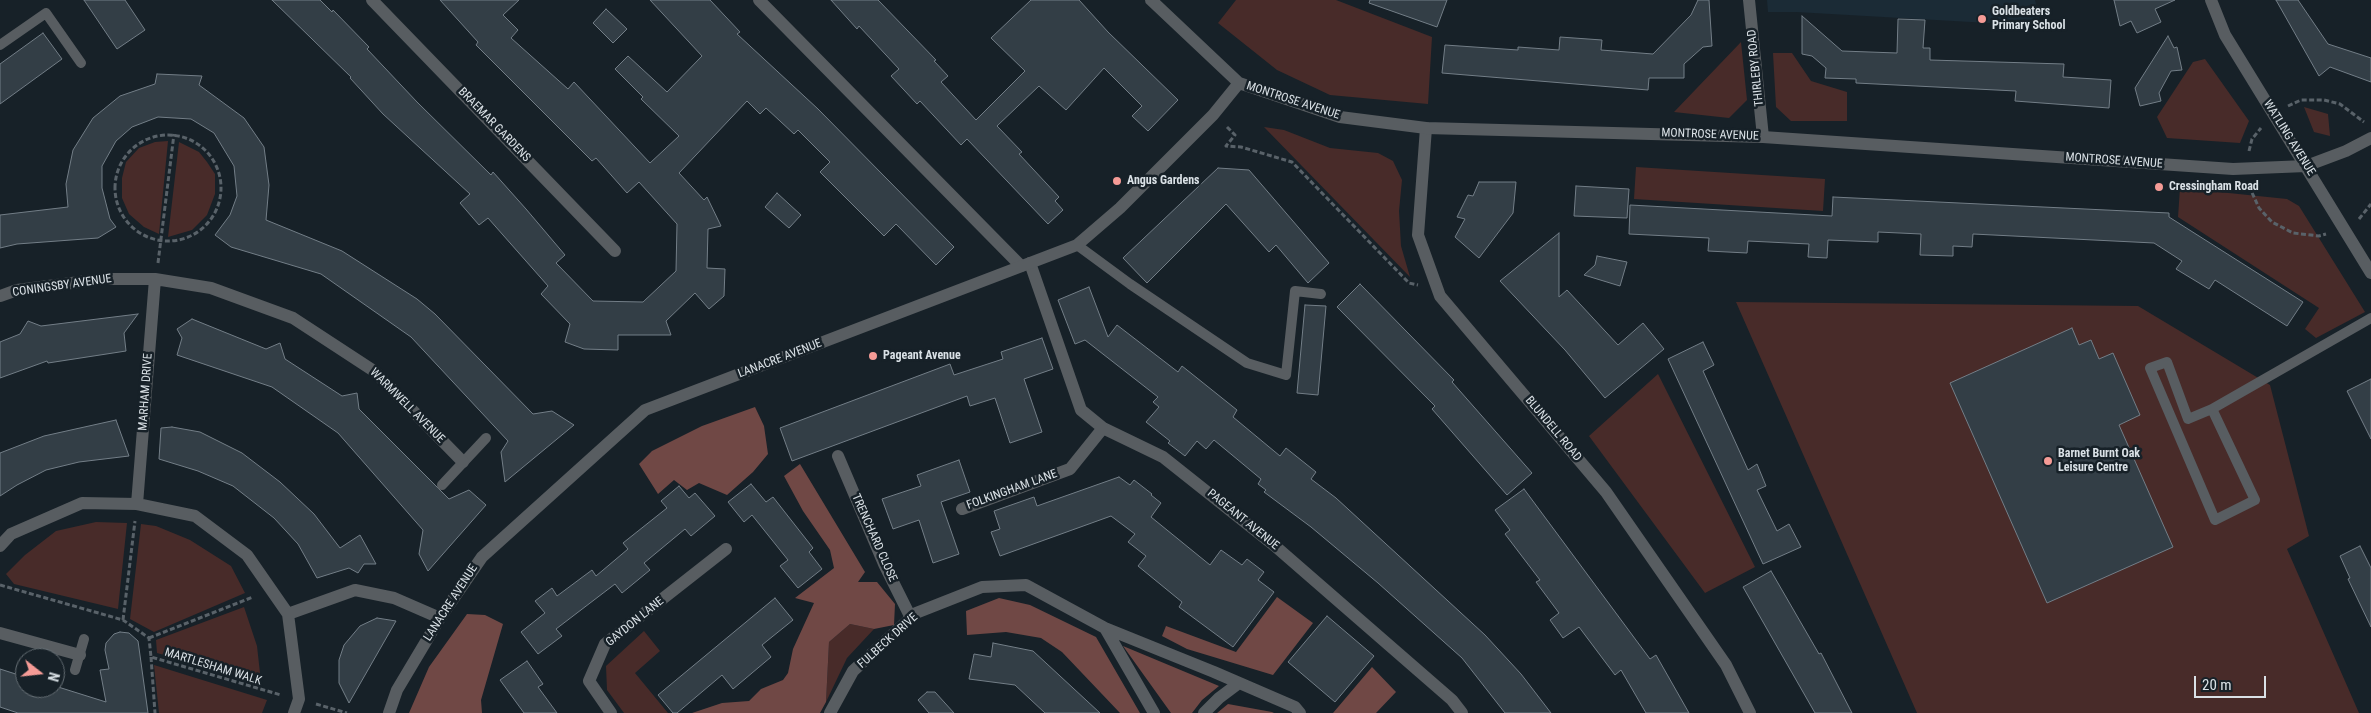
<!DOCTYPE html>
<style>
body{margin:0}
#map{position:relative;width:2371px;height:713px;overflow:hidden;background:#172128;font-family:"Roboto Condensed",sans-serif}
canvas{display:block}
.north{position:absolute;left:15px;top:648px;width:50px;height:50px;box-sizing:border-box;background:#172128;border:1px solid #656e74;border-radius:50%;rotate:106deg;font-size:14px;font-weight:700;line-height:20px;text-align:center;color:#dae1e6}
.north::after{content:'';display:block;margin:auto;width:18px;height:22px;background:#f59b96;clip-path:polygon(50% 0,100% 100%,50% 72%,0 100%)}
.scale{position:absolute;left:2194px;top:676px;width:72px;height:22px;box-sizing:border-box;border:2px solid #dae1e6;border-top:0;padding-left:6px;font-size:15px;line-height:18px;white-space:nowrap;color:#dae1e6;-webkit-text-stroke:4px #172128;paint-order:stroke}
</style>
<div id="map">
<canvas width="2371" height="713"></canvas>
<div class="north">N</div>
<div class="scale">20 m</div>
</div>
<script>
const context = document.querySelector('canvas').getContext('2d');
context.lineJoin = 'round';
function fillPath(path, color) { context.fillStyle = color; context.fill(path, 'evenodd'); }
const toPath = rows => new Path2D(rows.map(r => 'M' + r).join(''));
function strokePath(path, color, width, dash) { context.strokeStyle = color; context.lineWidth = width; context.lineCap = dash ? 'butt' : 'round'; context.setLineDash(dash || []); context.stroke(path); }
function drawText(font, color, halo, rows, align = 'center') {
  context.font = font + ' "Roboto Condensed",sans-serif'; context.lineWidth = 5; context.setLineDash([]); context.textBaseline = 'middle'; context.strokeStyle = halo; context.fillStyle = color; for (const [text, x, y, turn = 0] of rows) {
    context.save(); context.translate(x, y); context.rotate((+turn || 0) * Math.PI / 180); context.textAlign = isNaN(turn) ? turn : align; if (halo) context.strokeText(text, 0, 0); context.fillText(text, 0, 0); context.restore();
  }
}
const built = toPath([
 [1767,0,2035,0,2041,26,1796,12,1768,12]
]);
const green = toPath([
 [1236,0,1336,0,1432,37,1428,104,1330,95,1277,70,1218,23],
 [1741,42,1747,100,1729,118,1674,112],
 [1773,53,1792,53,1811,81,1847,92,1847,121,1791,121,1776,107],
 [2205,59,2249,121,2240,143,2167,138,2157,117,2193,62],
 [2304,107,2328,114,2330,136,2314,132],
 [1264,127,1284,130,1330,148,1378,153,1393,161,1402,180,1399,211,1401,246,1410,277],
 [168,141,159,234,144,227,129,214,122,198,122,178,126,162,139,148,155,142],
 [179,142,199,152,207,162,215,174,215,194,207,215,192,230,168,237],
 [1636,167,1825,179,1823,211,1634,199],
 [2180,188,2287,199,2299,206,2365,312,2316,338,2305,329,2319,308,2178,217],
 [1736,302,2138,306,2270,385,2309,536,2287,549,2359,713,1917,713],
 [1658,374,1755,567,1705,593,1589,436],
 [96,522,127,523,118,609,14,584,6,574,25,555,56,531],
 [141,524,156,526,190,540,231,566,245,593,154,632,130,619],
 [244,607,257,646,261,682,157,653,156,640],
 [850,624,874,629,847,658,826,702,829,642],
 [644,631,660,651,635,673,668,713,624,713,607,690,606,666],
 [154,665,267,700,262,713,159,713]
]);
const forest = toPath([
 [755,407,764,426,768,454,753,472,727,495,699,483,687,490,674,480,658,494,639,464,652,451,702,426],
 [800,464,865,572,858,582,877,582,895,604,894,625,874,629,850,624,829,642,826,702,820,713,692,713,722,703,749,701,761,689,783,680,788,673,793,649,814,603,795,598,834,568,830,550,803,511,784,476],
 [1277,597,1313,623,1273,675,1187,649,1162,636,1166,626,1236,652],
 [999,598,1030,605,1096,637,1140,713,1120,713,1062,652,1041,638,1006,632,967,635,966,611],
 [467,614,485,615,503,624,481,700,482,713,409,713,429,667],
 [1123,646,1219,686,1202,700,1192,713,1171,713],
 [1372,667,1396,692,1376,713,1333,713],
 [1228,704,1272,712,1274,713,1217,713]
]);
const building = toPath([
 [84,0,125,0,145,30,117,49,84,0],
 [272,0,320,0,332,12,333,10,369,47,367,49,417,102,491,175,493,172,526,209,565,255,556,263,593,301,643,302,676,271,677,224,639,182,627,193,596,158,592,161,476,45,478,42,440,0,519,0,503,15,518,30,511,38,568,89,574,82,650,163,679,136,641,99,643,97,615,69,628,56,667,92,702,56,650,0,710,0,740,32,737,34,818,109,954,247,936,265,896,224,884,236,820,172,830,162,798,130,794,134,766,108,760,114,747,101,679,173,704,200,707,197,721,226,708,229,707,268,725,269,724,296,709,309,695,293,666,321,671,335,618,335,618,350,584,349,565,342,570,324,541,294,548,286,488,218,479,225,460,203,470,194,383,114,350,78,351,77,272,0],
 [831,0,878,0,936,60,934,61,948,76,941,82,976,120,1025,71,991,38,1031,0,1079,0,1108,32,1178,100,1148,131,1132,116,1142,106,1104,68,1066,110,1039,86,997,126,1022,152,1019,154,1059,197,1055,201,1063,210,1048,224,967,139,961,145,920,101,917,104,891,76,899,69,859,26,857,29,831,0],
 [1370,0,1447,0,1437,27,1369,3,1370,0],
 [1698,0,1709,0,1712,46,1703,47,1684,64,1684,78,1649,78,1648,90,1442,73,1445,45,1518,50,1518,47,1559,50,1560,37,1602,40,1601,50,1653,54,1691,15,1698,0],
 [2114,0,2175,0,2155,9,2161,22,2137,33,2131,21,2120,26,2114,0],
 [2276,0,2298,0,2328,44,2371,58,2371,82,2330,67,2319,76,2276,0],
 [606,9,627,29,613,43,593,23,606,9],
 [1802,16,1842,51,1897,53,1898,19,1925,20,1923,48,1930,48,1930,60,2064,64,2063,77,2111,80,2109,108,2015,101,2016,91,1856,83,1856,79,1825,78,1826,68,1812,56,1802,54,1802,16],
 [43,33,62,59,0,104,0,64,43,33],
 [2168,36,2174,48,2177,47,2182,70,2171,71,2159,93,2161,101,2140,106,2135,88,2168,36],
 [157,74,202,76,199,85,244,118,264,147,269,185,266,220,342,251,417,299,435,314,533,414,552,411,574,425,505,482,501,452,508,441,411,337,321,274,231,247,215,235,230,215,237,196,234,166,214,133,191,119,158,117,132,127,116,141,102,166,102,188,110,219,116,227,98,238,17,244,0,248,0,215,68,207,66,184,73,150,93,118,120,96,155,84,157,74],
 [1218,168,1249,170,1329,263,1308,283,1276,245,1269,252,1226,204,1147,283,1123,258,1218,168],
 [1479,182,1516,182,1513,213,1479,258,1455,237,1465,219,1457,217,1468,195,1473,196,1479,182],
 [1576,186,1629,189,1627,218,1574,216,1576,186],
 [777,193,801,215,789,228,765,207,777,193],
 [1833,197,2169,213,2169,217,2303,302,2287,326,2215,280,2209,289,2176,269,2182,261,2154,243,1973,234,1972,247,1953,246,1953,256,1920,255,1921,234,1878,232,1878,242,1828,240,1827,258,1808,257,1809,244,1748,241,1747,253,1708,251,1709,238,1629,234,1630,205,1832,216,1833,197],
 [1559,233,1559,297,1567,290,1618,345,1643,323,1664,349,1605,398,1565,350,1500,281,1559,233],
 [1597,256,1627,262,1620,286,1584,275,1595,265,1597,256],
 [1360,284,1454,380,1452,382,1532,473,1507,495,1432,409,1435,406,1337,307,1360,284],
 [1089,287,1108,337,1117,325,1178,372,1182,366,1237,410,1233,417,1280,456,1286,448,1316,472,1311,479,1336,498,1485,635,1521,674,1551,713,1505,713,1462,658,1378,583,1311,527,1264,492,1266,490,1258,484,1261,479,1214,440,1206,449,1197,441,1185,456,1168,443,1170,441,1146,422,1159,407,1153,402,1158,397,1085,340,1075,344,1058,300,1089,287],
 [1305,305,1326,306,1318,395,1297,393,1305,305],
 [138,314,124,333,126,351,48,363,47,361,0,378,0,342,20,334,28,321,41,326,138,314],
 [192,319,266,349,280,343,285,359,342,396,357,393,359,409,449,499,469,490,486,505,428,571,419,554,423,530,338,433,272,387,177,355,182,338,177,329,192,319],
 [2072,328,2079,345,2091,340,2099,359,2113,353,2140,415,2119,425,2173,547,2047,603,1950,383,2072,328],
 [1042,338,1053,369,1024,379,1042,432,1010,443,995,398,970,406,967,396,792,461,780,428,950,364,954,375,1003,359,1001,352,1042,338],
 [1703,342,1714,365,1703,371,1748,470,1757,464,1766,486,1757,490,1777,531,1789,524,1801,547,1763,564,1668,359,1703,342],
 [2371,379,2371,439,2347,391,2371,379],
 [116,420,129,456,79,462,46,470,17,485,0,496,0,453,44,436,116,420],
 [172,427,200,432,242,453,280,482,314,514,340,548,360,535,376,564,364,564,358,573,349,568,317,578,298,544,274,518,233,486,198,471,159,459,161,428,172,427],
 [959,460,970,492,941,502,959,554,933,563,919,520,893,529,882,499,921,486,917,475,959,460],
 [1119,477,1130,485,1134,480,1152,494,1151,495,1161,503,1151,517,1210,565,1221,550,1242,565,1247,559,1264,572,1258,580,1274,592,1233,647,1179,607,1182,602,1138,566,1146,556,1128,542,1135,534,1111,516,1000,556,991,532,1000,529,994,511,1034,497,1037,506,1119,477],
 [751,484,766,502,773,497,813,548,809,552,822,569,798,588,780,566,788,560,752,515,744,522,728,502,751,484],
 [679,486,689,498,695,493,715,516,691,536,685,529,644,563,650,570,622,593,615,584,556,629,562,636,538,654,521,632,545,613,535,601,552,588,557,596,592,570,596,576,628,549,623,543,667,508,661,501,679,486],
 [1524,489,1650,659,1656,655,1689,713,1646,713,1621,670,1615,675,1579,627,1563,638,1550,620,1559,613,1536,582,1540,580,1505,534,1510,530,1495,510,1524,489],
 [2360,546,2371,568,2371,627,2348,579,2350,578,2340,556,2360,546],
 [1771,571,1819,654,1821,653,1852,713,1815,713,1743,587,1771,571],
 [775,598,793,620,762,645,771,657,733,689,722,675,677,713,673,713,658,695,775,598],
 [1327,616,1374,656,1335,702,1288,662,1327,616],
 [377,618,396,621,349,703,339,683,339,660,344,645,360,626,377,618],
 [120,632,129,633,138,641,148,713,18,713,0,707,0,669,25,677,25,688,55,688,55,686,106,702,100,670,109,669,105,650,106,643,114,634,120,632],
 [993,643,1033,651,1100,713,1045,713,1015,685,969,679,974,654,991,657,993,643],
 [527,661,543,684,538,687,557,713,524,713,500,680,527,661],
 [927,692,935,692,954,713,929,713,918,700,927,692]
]);
const path = toPath([
 [2288,106,2301,100,2324,100,2340,104,2364,122],
 [1227,127,1235,135,1226,146,1241,147,1292,162,1409,283,1418,285],
 '115 188a53 53 0 1 1 106 0a53 53 0 1 1-106 0Z',
 [2249,151,2252,139,2261,128],
 [2249,186,2259,208,2272,222,2293,233,2319,236,2326,234],
 [2359,219,2371,204],
 [158,263,174,134],
 [0,585,123,620,149,638,151,657,281,695],
 [123,620,135,521],
 [149,638,253,597],
 [151,657,155,713],
 [316,704,347,713]
]);
const service = toPath([
 [0,45,46,13,81,63],
 [1077,245,1130,284,1247,363,1286,375,1295,291,1321,294],
 [2212,409,2255,500,2215,520,2150,368,2167,362,2188,419,2212,409,2371,318],
 [442,485,486,438],
 [75,670,84,639]
]);
const minor = toPath([
 [372,0,615,251],
 [759,0,1021,266],
 [1749,0,1763,137],
 [1426,128,1418,235,1440,296,1606,492,1726,665,1750,713],
 [2306,166,2346,151,2371,138],
 [1030,263,1081,410,1103,428,1163,457,1275,546,1452,700,1462,713],
 [0,296,17,290,103,279,155,279,211,288,293,318,374,371,463,462],
 [838,456,884,564,911,618],
 [137,504,155,279],
 [962,509,1070,469,1103,428],
 [0,546,11,534,82,503,137,504,195,516,247,555,288,614,299,699,294,713],
 [288,614,355,590,394,598,440,618],
 [1105,628,1154,713],
 [0,633,80,655],
 [611,713,589,681,605,644,726,549],
 [830,713,853,671,916,613,982,587,1026,585,1105,628,1214,672,1295,707,1300,713],
 [1204,713,1219,698,1239,683]
]);
const tertiary = toPath([
 [1151,0,1239,83,1340,117,1426,128,1763,137,2233,169,2306,166],
 [2211,0,2225,35,2371,273],
 [389,713,397,690,440,618,482,557,645,410,1077,245,1120,208,1213,115,1239,83]
]);
const markers = [
 [1982,19,5,"#f59b96"],
 [1117,181,5,"#f59b96"],
 [2159,187,5,"#f59b96"],
 [873,356,5,"#f59b96"],
 [2048,461,5,"#f59b96"]
];
const poiNames = [
 ["Goldbeaters",1992,12],
 ["Primary School",1992,26],
 ["Angus Gardens",1127,181],
 ["Cressingham Road",2169,187],
 ["Pageant Avenue",883,356],
 ["Barnet Burnt Oak",2058,454],
 ["Leisure Centre",2058,468]
];
const streetNames = [
 ["THIRLEBY ROAD",1756,68,-96],
 ["MONTROSE AVENUE",1293,101,18],
 ["BRAEMAR GARDENS",494,125,46],
 ["MONTROSE AVENUE",1710,135,2],
 ["WATLING AVENUE",2289,138,58],
 ["MONTROSE AVENUE",2114,161,4],
 ["CONINGSBY AVENUE",62,286,-8],
 ["LANACRE AVENUE",780,359,-21],
 ["MARHAM DRIVE",146,392,-86],
 ["WARMWELL AVENUE",407,406,45],
 ["BLUNDELL ROAD",1553,429,50],
 ["FOLKINGHAM LANE",1012,490,-20],
 ["PAGEANT AVENUE",1243,520,39],
 ["TRENCHARD CLOSE",874,538,66],
 ["LANACRE AVENUE",451,603,-57],
 ["GAYDON LANE",635,622,-39],
 ["FULBECK DRIVE",888,641,-42],
 ["MARTLESHAM WALK",213,667,17]
];
fillPath(built, '#1b2b36');
fillPath(green, '#482b29');
fillPath(forest, '#704845');
fillPath(building, '#333e46');
strokePath(building, '#737e87', 1);
strokePath(path, '#596269', 3, [5, 2.5]);
strokePath(service, '#585d61', 10);
strokePath(minor, '#585d61', 12);
strokePath(tertiary, '#585d61', 12);
for (const [x, y, r, color] of markers) { const dot = new Path2D(); dot.arc(x, y, r, 0, 2 * Math.PI); context.fillStyle = color; context.fill(dot); strokePath(dot, '#172128', 2); }
drawText('bold 12px', '#dae1e6', '#172128', poiNames, 'left');
drawText('12px', '#dae1e6', '#172128', streetNames);
</script>
